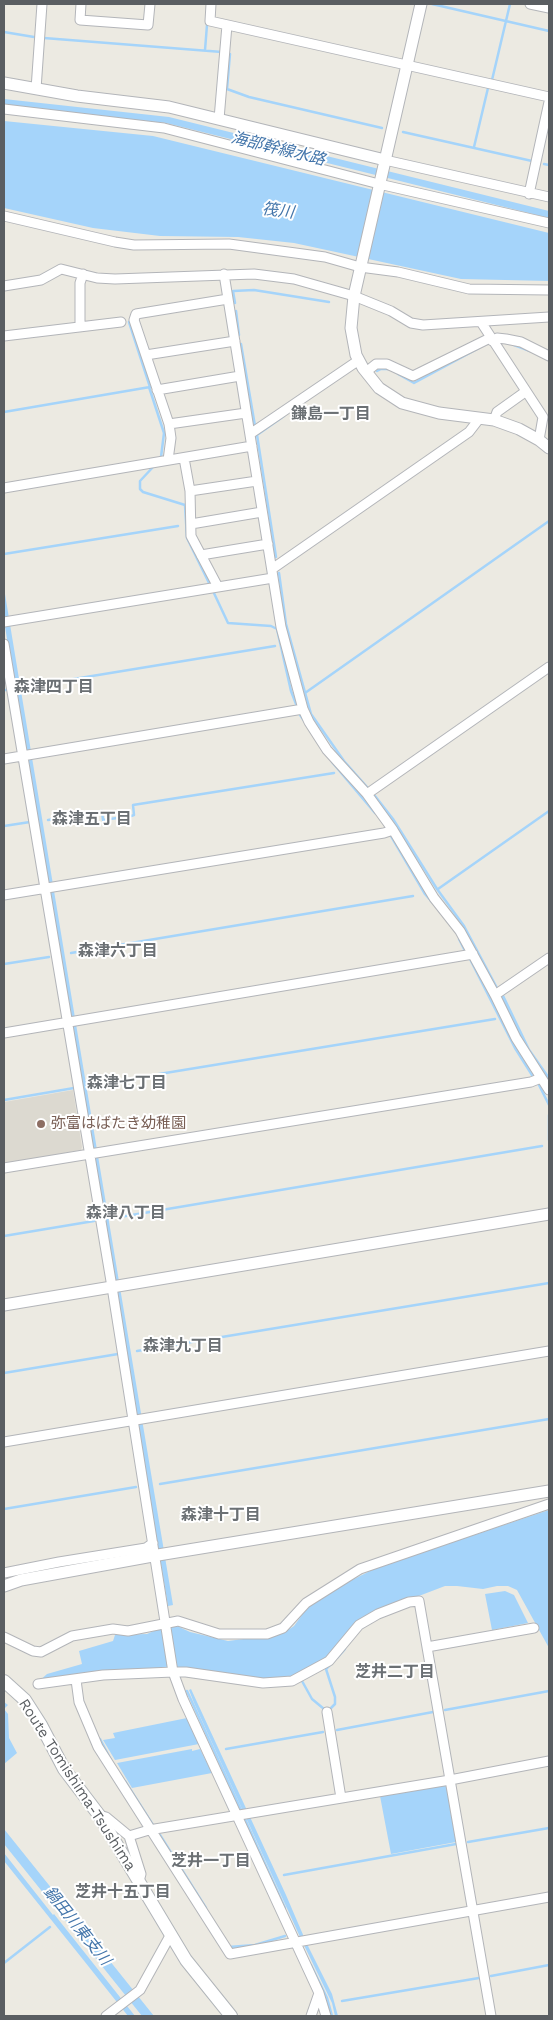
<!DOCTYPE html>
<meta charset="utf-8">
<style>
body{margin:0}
#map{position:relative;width:553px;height:2020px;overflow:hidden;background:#eceae2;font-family:"Work Sans",sans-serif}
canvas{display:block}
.frame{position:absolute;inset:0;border:5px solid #5a5e62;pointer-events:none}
</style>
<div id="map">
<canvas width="553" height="2020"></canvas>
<div class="frame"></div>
</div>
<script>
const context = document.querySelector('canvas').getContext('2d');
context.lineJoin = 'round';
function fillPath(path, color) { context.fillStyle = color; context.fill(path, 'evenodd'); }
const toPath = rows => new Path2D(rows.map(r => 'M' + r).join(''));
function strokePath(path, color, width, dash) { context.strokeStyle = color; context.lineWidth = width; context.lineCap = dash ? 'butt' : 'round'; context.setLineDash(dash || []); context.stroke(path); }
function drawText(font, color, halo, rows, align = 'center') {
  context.font = font + ' "Work Sans","Noto Sans JP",sans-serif'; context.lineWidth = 4; context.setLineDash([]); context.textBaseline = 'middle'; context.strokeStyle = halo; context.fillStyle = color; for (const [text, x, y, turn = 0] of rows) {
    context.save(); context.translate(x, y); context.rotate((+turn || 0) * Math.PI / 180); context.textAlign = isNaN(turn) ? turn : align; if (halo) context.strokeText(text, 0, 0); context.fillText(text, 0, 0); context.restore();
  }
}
const education = toPath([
 [73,1090,82,1147,81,1150,4,1164,4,1102]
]);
const water = toPath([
 [4,99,169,117,549,211,549,218,166,123,4,106],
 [4,121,153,136,549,233,549,281,461,279,294,243,238,237,160,236,93,228,4,208],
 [4,588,76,1024,173,1605,168,1606,26,759,4,620],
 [504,995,530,1049,549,1076,549,1083,530,1055,517,1031,500,997],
 [549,1510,549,1648,517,1590,508,1586,497,1586,483,1589,457,1586,445,1586,377,1612,328,1658,292,1678,264,1680,178,1667,38,1682,47,1674,82,1664,79,1651,113,1641,115,1635,147,1634,163,1627,177,1626,190,1632,228,1641,282,1634,294,1626,307,1608,316,1601,348,1582,378,1567],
 [505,1591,514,1595,528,1623,492,1630,485,1594],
 [191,1689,286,1895,307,1944,332,1994,338,2016,335,2016,332,2003,300,1937,194,1703,189,1690],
 [4,1702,8,1705,4,1709,8,1714,9,1738,17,1753,4,1764],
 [187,1718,199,1744,115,1760,103,1740,115,1738,113,1733],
 [192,1749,192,1751,200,1749,212,1773,132,1788,117,1763],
 [443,1785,447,1787,456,1842,391,1854,380,1796],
 [4,1829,154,2016,142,2016,4,1844],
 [4,1853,53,1915,54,1914,135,2016,128,2016,81,1957,4,1861]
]);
const stream = toPath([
 [432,4,549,31],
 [4,32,34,37],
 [44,38,222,52],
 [205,50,207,25],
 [230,54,227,89,249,97,382,128],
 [492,80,510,4],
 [403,132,532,161],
 [474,147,488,88],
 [544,164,549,165],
 [235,303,233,291,254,290,329,302],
 [236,311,239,335],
 [241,344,255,426],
 [514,345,530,351],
 [377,371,381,369,389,369],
 [398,374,414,383,479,348],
 [149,387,164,433,161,457],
 [4,412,150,387,129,322],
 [154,466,140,481,140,489,143,492,185,505,187,538,210,585],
 [4,554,178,526],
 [276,557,257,435,284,416],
 [279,573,286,624,311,714,344,761,367,787],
 [213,591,228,623,271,626,277,629,291,691,296,704],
 [25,687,275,646],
 [4,690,7,690],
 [305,693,549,521],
 [300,715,305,722],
 [332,762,375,813],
 [375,796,393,819,437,889,464,926,497,988],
 [48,820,102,811,103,820,131,816,134,815,133,805,334,773],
 [4,826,30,822],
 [391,836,425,894,432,902],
 [438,889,549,811],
 [459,939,465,951],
 [71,953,413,896],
 [470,959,515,1048,532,1075],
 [4,964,49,957],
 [92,1085,495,1019],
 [539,1085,549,1105],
 [4,1100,74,1088],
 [549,1115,549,1140],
 [114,1218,542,1146],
 [4,1236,94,1221],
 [137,1351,549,1283],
 [4,1373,118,1354],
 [160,1484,549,1419],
 [4,1509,136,1487],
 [337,1658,345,1649],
 [330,1665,326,1669,335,1697,335,1704,331,1708],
 [302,1681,312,1699,324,1709],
 [187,1691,242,1812],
 [445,1710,549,1691],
 [337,1730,433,1712],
 [100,1739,111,1760],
 [226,1749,323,1732],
 [125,1781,153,1825],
 [244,1817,285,1908],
 [160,1835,206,1908],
 [468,1842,549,1828],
 [284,1875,456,1844],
 [229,1947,255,1945,285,1936],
 [4,1963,50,1927],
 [311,1965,327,1998,332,2016],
 [491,1976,549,1965],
 [342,2001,479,1978]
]);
const minor = toPath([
 [81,4,80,20,148,25,150,4],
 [211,4,210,21,549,97],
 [530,4,549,8],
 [36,89,42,4],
 [4,109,164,128,379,184,549,223],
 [219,119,227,25],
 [385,160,549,197],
 [529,194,549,102],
 [4,216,115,242,134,245,229,244,325,257,360,267,398,272,469,289,549,290],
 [224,274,281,627,303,709,309,722,327,750,367,794,393,830,434,898,460,931,495,995,516,1038,549,1090],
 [4,286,41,280,61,269,97,278,115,279,254,274,294,279,354,296,391,311,411,323,423,325,549,317],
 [481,322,543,417,539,440],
 [80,327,80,283,83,274],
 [4,336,121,322],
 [492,341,497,338,506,339,521,342,549,356],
 [146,355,235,341],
 [366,372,376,364,387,364,413,376,490,338],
 [157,390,240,376],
 [494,420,497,412,525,392],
 [169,424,246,413],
 [250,434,359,360],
 [184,458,190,491,191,536,218,587],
 [168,460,171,438,169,424,134,320,136,314,228,299],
 [4,488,252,446],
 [190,491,257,481],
 [191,524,262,512],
 [201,555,268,544],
 [272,569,469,432,479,419],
 [4,622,273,578],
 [4,644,112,1287,173,1672,183,1699,319,1993,326,2016],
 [4,759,303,709],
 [367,794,549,667],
 [4,895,384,833,393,830],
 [495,995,549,958],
 [4,1033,473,954],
 [4,1168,531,1082,541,1078],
 [4,1442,549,1351],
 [4,1573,59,1562,146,1548,153,1543],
 [4,1637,33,1651,41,1652,72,1636,113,1629,128,1631,178,1621,219,1634,267,1634,283,1628,306,1603,360,1569,549,1504],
 [427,1647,534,1628],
 [76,1680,79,1702,98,1747,230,1954,549,1897],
 [38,1684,103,1675,173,1672,186,1672,263,1683,292,1681,329,1661,359,1625,378,1614,409,1602,419,1601,491,2016],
 [327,1712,341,1798],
 [99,1815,106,1817,129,1836,149,1830,450,1780,549,1761],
 [129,1836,141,1874,139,1881],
 [106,2016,140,1990,171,1934],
 [311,2016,319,1993]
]);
const tertiary = toPath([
 [421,4,354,296,351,328,356,355,363,368,379,388,402,403,439,413,494,420,519,429,539,440,549,448],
 [4,83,77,96,169,107,385,160],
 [4,1305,549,1214],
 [4,1586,21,1580,158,1555,549,1491]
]);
const secondary = toPath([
 [4,1681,25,1700,41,1725,64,1769,99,1815,186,1960,231,2016]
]);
const markers = [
 [41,1124,5,"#8d6e63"]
];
const educationNames = [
 ["弥富はばたき幼稚園",51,1124]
];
const streetNames = [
 ["Route Tomishima-Tsushima",77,1785,57]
];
const waterNames = [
 ["海部幹線水路",278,149,14],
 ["筏川",278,211,7],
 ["鍋田川東支川",77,1926,51]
];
const neighbourhoodNames = [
 ["鎌島一丁目",331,414],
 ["森津四丁目",54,687],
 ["森津五丁目",92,819],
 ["森津六丁目",118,951],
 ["森津七丁目",127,1083],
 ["森津八丁目",126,1213],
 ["森津九丁目",183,1346],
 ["森津十丁目",221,1515],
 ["芝井二丁目",395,1672],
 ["芝井一丁目",211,1861],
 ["芝井十五丁目",123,1892]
];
fillPath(education, '#dcd9d0');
fillPath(water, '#a5d4fa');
strokePath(stream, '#a5d4fa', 2.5);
strokePath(minor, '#b3b5b9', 11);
strokePath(tertiary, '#b3b5b9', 13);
strokePath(secondary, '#b1b5b9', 14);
strokePath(minor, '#fff', 9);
strokePath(tertiary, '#fff', 11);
strokePath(secondary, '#fff', 12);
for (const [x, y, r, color] of markers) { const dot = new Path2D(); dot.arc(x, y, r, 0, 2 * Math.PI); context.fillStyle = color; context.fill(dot); strokePath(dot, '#fff', 2); }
drawText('15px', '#785e54', '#fff', educationNames, 'left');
drawText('15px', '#5a5e62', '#fff', streetNames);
drawText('italic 16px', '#4375aa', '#fff', waterNames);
drawText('bold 16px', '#6b7074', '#fff', neighbourhoodNames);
</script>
